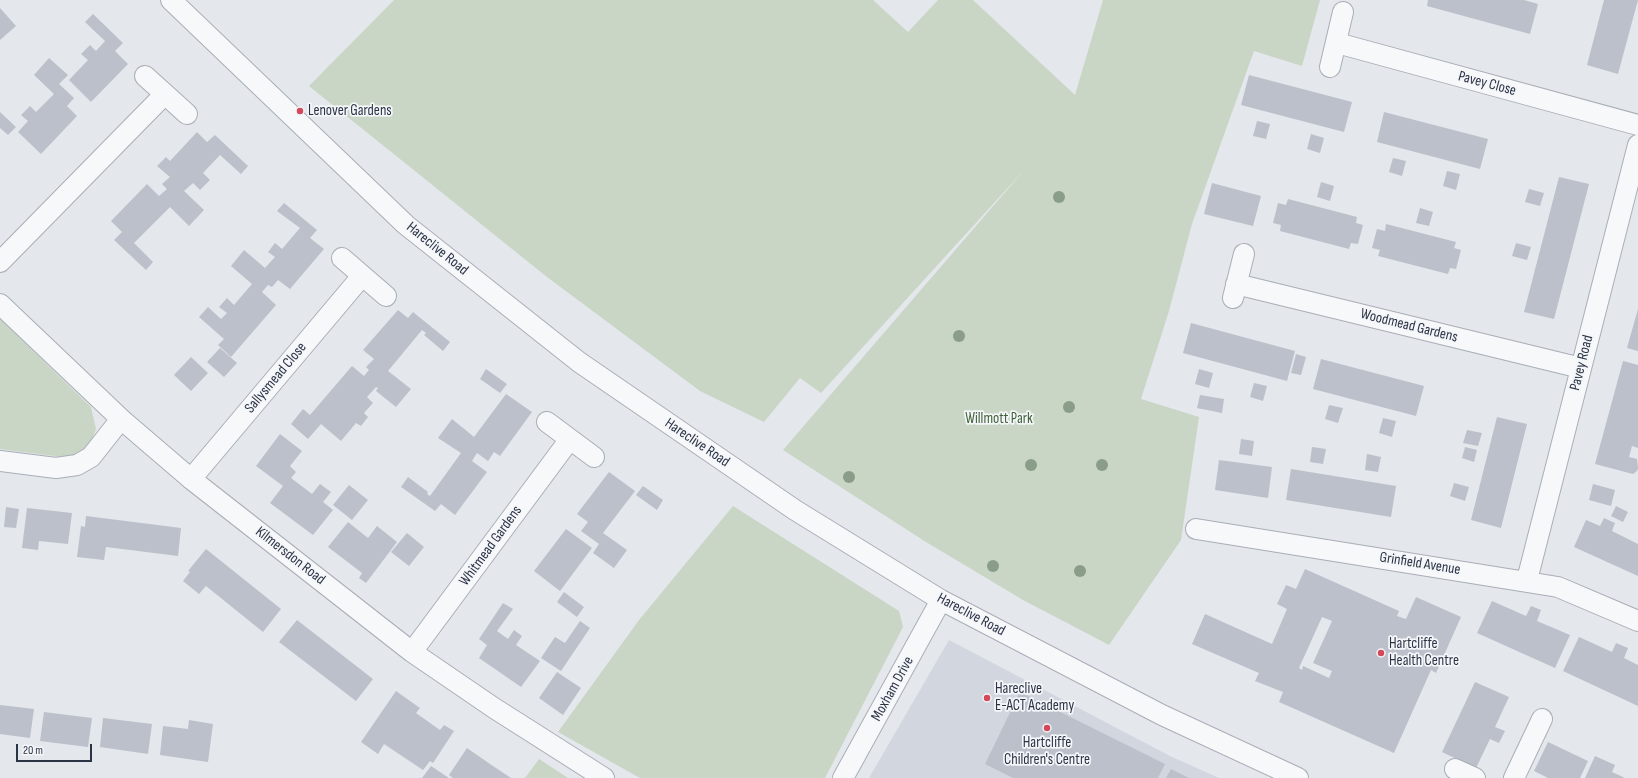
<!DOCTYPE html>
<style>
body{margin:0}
#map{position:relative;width:1638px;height:778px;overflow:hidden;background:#e4e7ec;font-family:"Sofia Sans Condensed",sans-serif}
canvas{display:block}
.scale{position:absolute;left:16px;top:744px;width:76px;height:18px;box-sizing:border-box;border:2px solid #2b3445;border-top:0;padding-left:5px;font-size:12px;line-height:14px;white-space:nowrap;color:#2b3445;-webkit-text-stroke:3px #f4f6f9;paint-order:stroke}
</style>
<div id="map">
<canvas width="1638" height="778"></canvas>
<div class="scale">20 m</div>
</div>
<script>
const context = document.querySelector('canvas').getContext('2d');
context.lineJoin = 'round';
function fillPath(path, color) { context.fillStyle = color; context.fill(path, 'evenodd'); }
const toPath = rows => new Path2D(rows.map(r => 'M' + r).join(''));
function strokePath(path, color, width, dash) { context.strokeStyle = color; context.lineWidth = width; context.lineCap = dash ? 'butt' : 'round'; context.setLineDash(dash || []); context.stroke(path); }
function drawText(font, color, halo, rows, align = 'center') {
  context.font = font + ' "Sofia Sans Condensed",sans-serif'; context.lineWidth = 3.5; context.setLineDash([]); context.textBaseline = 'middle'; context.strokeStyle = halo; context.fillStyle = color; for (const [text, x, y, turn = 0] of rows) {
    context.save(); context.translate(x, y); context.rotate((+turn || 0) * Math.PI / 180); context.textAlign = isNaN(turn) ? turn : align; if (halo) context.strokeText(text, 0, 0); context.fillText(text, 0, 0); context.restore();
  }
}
const built = toPath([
 [949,640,1170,756,1219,778,869,778]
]);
const green = toPath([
 [394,0,873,0,908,32,938,0,973,0,1075,95,1103,0,1320,0,1302,66,1254,51,1192,224,1169,311,1141,399,1199,417,1181,540,1109,645,1023,600,926,542,783,450,1025,169,821,393,800,378,764,422,700,391,547,277,309,86],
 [0,319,91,407,96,429,90,445,76,455,62,457,0,449],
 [733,506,899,611,903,627,825,778,640,778,558,732,639,620],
 [539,759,568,778,525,778]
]);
const building = toPath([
 [1428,0,1524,0,1538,4,1530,34,1427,6],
 [1604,0,1638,0,1618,74,1587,65],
 [0,8,16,26,0,40],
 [93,14,123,43,115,51,128,64,91,102,69,80,88,60,81,54,90,45,96,51,105,41,85,22],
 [49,58,68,75,59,84,74,98,67,106,77,116,41,154,18,132,28,121,21,115,30,106,36,112,54,94,34,75],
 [1249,75,1352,102,1344,132,1241,105],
 [0,112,16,127,8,135,0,128],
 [1384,112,1488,139,1480,169,1377,142],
 [1257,121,1270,124,1266,139,1253,136],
 [197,132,207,142,215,135,248,166,241,174,220,155,203,173,210,180,200,190,193,183,184,191,204,210,189,226,170,207,134,243,153,262,146,270,114,240,122,232,111,221,147,184,159,196,167,189,162,184,170,177,157,166,166,157,170,161],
 [1311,134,1324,138,1320,153,1307,149],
 [1393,158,1406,161,1402,176,1389,172],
 [1447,171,1460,174,1456,190,1443,186],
 [1559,177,1589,184,1554,319,1524,312],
 [1321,182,1334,186,1330,201,1317,197],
 [1212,183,1261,196,1253,226,1204,214],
 [1529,189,1544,193,1540,206,1525,202],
 [1288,199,1357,217,1356,223,1363,225,1358,244,1351,243,1349,249,1280,231,1281,225,1273,223,1278,203,1286,205],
 [284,203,317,230,310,238,324,249,290,289,278,280,272,287,268,285,262,292,276,305,231,357,218,345,224,339,199,317,208,307,221,319,227,313,219,307,227,298,234,305,252,284,231,266,244,250,265,268,275,257,268,252,275,243,282,249,300,228,277,211],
 [1420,208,1433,212,1429,226,1416,223],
 [1386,224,1456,242,1454,248,1461,250,1456,269,1450,268,1448,274,1378,256,1380,250,1372,248,1377,229,1385,231],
 [1516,243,1531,247,1527,260,1512,256],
 [1638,309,1638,351,1627,348],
 [398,310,408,318,413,312,450,342,443,351,424,335,426,333,422,330,388,371,411,389,396,407,376,391,378,388,376,387,367,397,373,403,364,413,368,417,361,426,356,423,341,441,321,424,308,439,291,424,303,409,310,415,352,366,364,376,369,370,366,367,374,359,363,350],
 [1191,323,1295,351,1287,381,1183,353],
 [220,348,237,363,224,377,207,362],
 [1296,354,1306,357,1301,375,1291,373],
 [191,357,208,373,191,391,174,375],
 [1321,359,1424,386,1416,416,1313,389],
 [1623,361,1638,365,1638,448,1632,446,1629,457,1637,459,1638,468,1637,471,1633,474,1595,464],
 [486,369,507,384,500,393,480,379],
 [1199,369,1213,373,1209,388,1195,384],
 [1254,383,1267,386,1263,401,1250,397],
 [506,394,532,412,500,456,494,452,488,461,477,453,472,461,487,472,455,515,441,504,435,511,401,487,408,477,428,492,427,494,430,496,461,453,438,438,452,419,474,437],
 [1200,395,1224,399,1222,413,1197,408],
 [1329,405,1343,408,1338,423,1325,419],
 [1497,417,1527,424,1501,528,1471,520],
 [1383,418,1396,421,1392,437,1379,433],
 [1467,430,1482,433,1478,446,1463,443],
 [280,434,302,451,290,466,296,472,291,478,312,494,320,484,331,492,323,502,333,510,313,535,270,503,283,486,256,466],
 [1241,439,1254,441,1252,456,1239,454],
 [1312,447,1326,449,1323,464,1310,462],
 [1465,447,1477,450,1474,462,1462,458],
 [1367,454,1381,457,1378,472,1365,470],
 [1219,460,1272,467,1268,498,1215,490],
 [1291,469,1396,486,1391,517,1286,500],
 [609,472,635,491,603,533,627,550,614,568,593,553,599,544,581,531,588,522,577,514],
 [1454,483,1469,487,1465,501,1450,496],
 [1593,484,1615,490,1611,506,1589,500],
 [349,485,368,500,352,520,333,505],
 [643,486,663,500,657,510,636,495],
 [1616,506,1628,512,1623,522,1611,516],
 [6,507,19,509,16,528,4,527],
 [27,508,72,513,68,544,39,541,38,550,22,548],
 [86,516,181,528,178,556,106,547,104,560,77,557,81,526,85,527],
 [1604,518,1615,523,1612,531,1638,544,1638,576,1574,547,1586,520,1600,526],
 [348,522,368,538,377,526,397,542,366,583,359,578,362,573,328,547],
 [566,529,592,548,560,591,534,571],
 [407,533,424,547,409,566,391,552],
 [206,549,281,609,263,632,206,586,199,594,183,581,190,572,188,571],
 [1305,569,1399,611,1397,616,1406,619,1416,597,1461,617,1436,673,1431,670,1394,753,1279,702,1283,692,1255,681,1259,673,1192,644,1205,614,1272,644,1287,609,1277,604,1286,585,1296,589],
 [1322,617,1332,621,1313,663,1332,671,1329,678,1303,666,1302,670,1299,668],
 [564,592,584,607,577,617,557,602],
 [1492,601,1526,616,1531,606,1541,610,1537,621,1570,635,1555,668,1477,633],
 [503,603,513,609,497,631,508,639,514,630,522,636,516,645,540,661,521,687,479,658,487,645,479,639],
 [297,620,373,679,356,701,279,642],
 [580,621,590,628,561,671,541,658,555,637,565,643],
 [1579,637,1612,652,1616,643,1628,648,1624,658,1638,665,1638,706,1563,671],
 [557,672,581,688,563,715,539,698],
 [1475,682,1509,697,1495,727,1505,731,1499,743,1490,739,1476,768,1442,752],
 [396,691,420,708,416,713,440,730,444,725,454,731,433,763,430,761,423,770,384,744,378,754,361,742],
 [1020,692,1165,764,1158,778,1013,778,985,764],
 [0,705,34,709,30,738,0,734],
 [44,712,92,718,88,747,40,741],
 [103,718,152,724,148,754,100,747],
 [189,720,213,724,208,762,160,755,163,726,188,729],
 [1548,742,1588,761,1580,778,1548,778,1534,771],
 [467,748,490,764,511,778,453,778,449,775],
 [1595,756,1615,765,1612,772,1625,778,1585,778],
 [431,766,449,778,422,778],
 [1171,769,1189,778,1166,778]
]);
const minor = toPath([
 [171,0,406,225,579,362,795,510,941,600,1162,715,1298,778],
 [1337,43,1638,125],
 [1330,67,1343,12],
 [145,76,187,114],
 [342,258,386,296],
 [0,262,165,94],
 [1236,284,1581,368],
 [1233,298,1244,254],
 [0,304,121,419,191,479,412,652,494,708,604,778],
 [547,422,594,457],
 [0,461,56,468,77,465,91,457,121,419],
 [191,479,362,276],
 [1196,529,1558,587,1638,621],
 [1527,580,1638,145],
 [412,652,570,439],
 [1455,769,1475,778],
 [843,778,941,600],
 [1514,778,1542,719]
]);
const trees = [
 [1059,197],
 [959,336],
 [1069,407],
 [1031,465],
 [1102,465],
 [849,477],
 [993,566],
 [1080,571]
];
const markers = [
 [300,111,4,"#d1495b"],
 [1381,653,4,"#d1495b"],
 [987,698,4,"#d1495b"],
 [1047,728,4,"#d1495b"]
];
const streetNames = [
 ["Pavey Close",1487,84,15],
 ["Hareclive Road",437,249,39],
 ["Woodmead Gardens",1409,326,14],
 ["Pavey Road",1582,363,-76],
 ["Sallysmead Close",276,378,-50],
 ["Hareclive Road",697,443,34],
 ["Whitmead Gardens",491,546,-54],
 ["Kilmersdon Road",290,556,38],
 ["Grinfield Avenue",1420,564,9],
 ["Hareclive Road",971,615,28],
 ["Moxham Drive",893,689,-61]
];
const poiNames = [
 ["Lenover Gardens",308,111],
 ["Hartcliffe",1389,644],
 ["Health Centre",1389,661],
 ["Hareclive",995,689],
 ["E-ACT Academy",995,706],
 ["Hartcliffe",1047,743,"center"],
 ["Children's Centre",1047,760,"center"]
];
const parkNames = [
 ["Willmott Park",999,419]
];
fillPath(built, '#d2d6de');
fillPath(green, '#c9d6c5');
fillPath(building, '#bbc0ca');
strokePath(minor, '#a9aeb7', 22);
strokePath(minor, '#f7f8fa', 20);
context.fillStyle = '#899d89';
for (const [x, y] of trees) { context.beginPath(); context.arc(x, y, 6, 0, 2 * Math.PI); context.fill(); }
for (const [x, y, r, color] of markers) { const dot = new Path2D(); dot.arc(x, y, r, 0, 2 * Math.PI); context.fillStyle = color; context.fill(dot); strokePath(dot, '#f4f6f9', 1.5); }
drawText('15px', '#2b3445', '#f4f6f9', streetNames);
drawText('15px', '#2b3445', '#f4f6f9', poiNames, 'left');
drawText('15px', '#3f6138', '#f4f6f9', parkNames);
</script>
